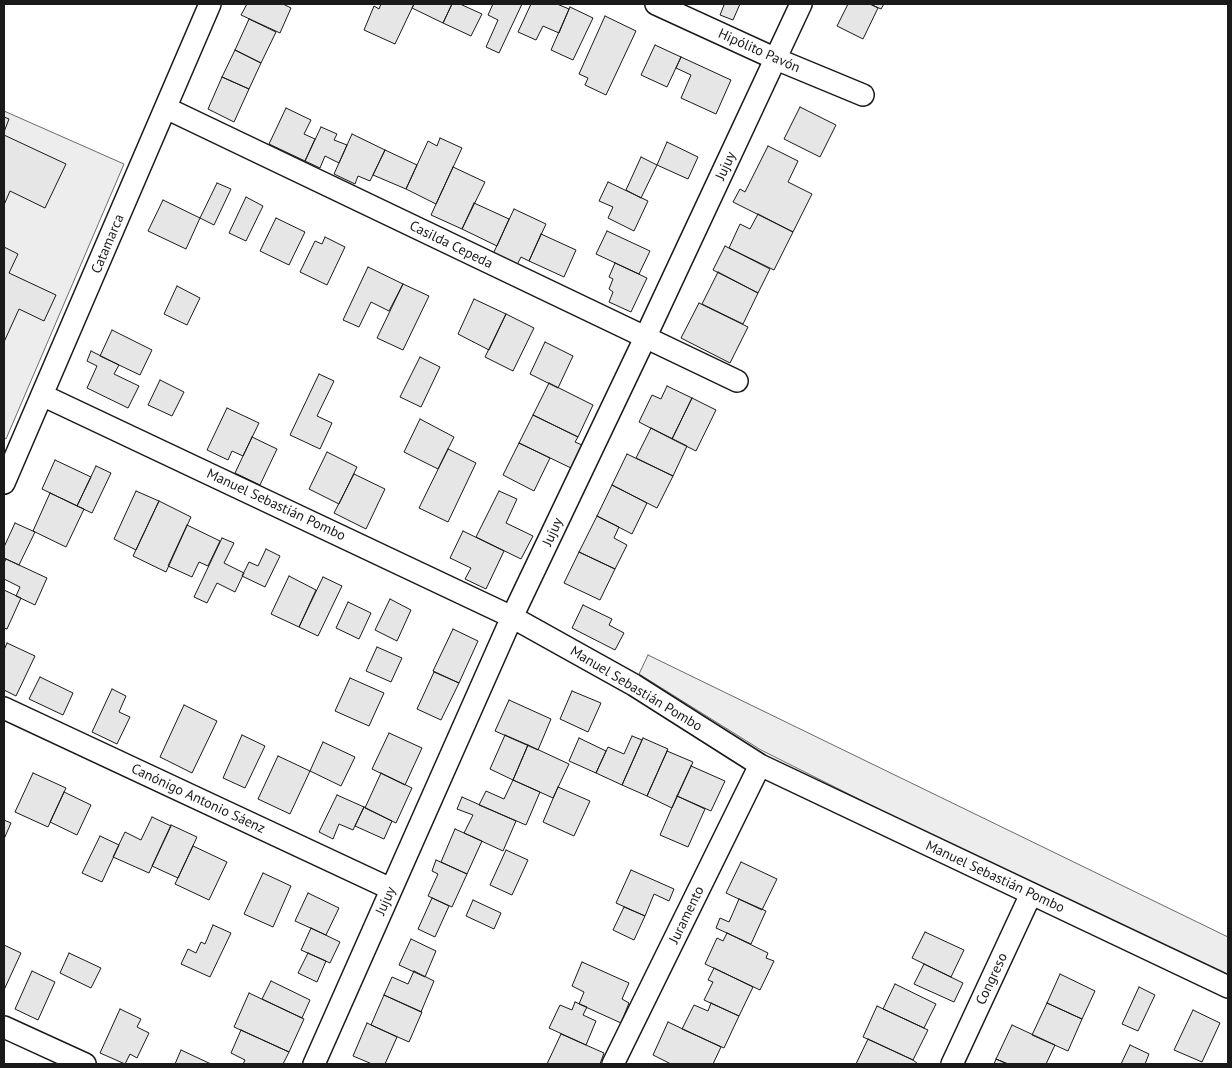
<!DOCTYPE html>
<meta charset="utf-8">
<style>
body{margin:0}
#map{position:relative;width:1232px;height:1068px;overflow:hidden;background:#fff;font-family:"PT Sans",sans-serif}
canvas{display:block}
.frame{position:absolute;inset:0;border:5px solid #1a1a1a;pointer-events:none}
</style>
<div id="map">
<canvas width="1232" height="1068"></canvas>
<div class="frame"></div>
</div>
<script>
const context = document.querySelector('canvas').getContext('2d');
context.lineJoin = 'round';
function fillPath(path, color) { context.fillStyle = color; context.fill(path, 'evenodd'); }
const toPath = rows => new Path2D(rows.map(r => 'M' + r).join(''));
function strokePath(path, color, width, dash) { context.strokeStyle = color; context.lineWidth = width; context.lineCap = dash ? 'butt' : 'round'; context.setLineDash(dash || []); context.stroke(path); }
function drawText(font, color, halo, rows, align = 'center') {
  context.font = font + ' "PT Sans",sans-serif'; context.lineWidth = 4; context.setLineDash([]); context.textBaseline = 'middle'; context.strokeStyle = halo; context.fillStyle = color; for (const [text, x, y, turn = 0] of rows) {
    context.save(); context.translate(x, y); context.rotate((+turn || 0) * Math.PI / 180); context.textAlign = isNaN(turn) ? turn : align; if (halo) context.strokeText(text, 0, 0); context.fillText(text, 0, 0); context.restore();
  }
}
const green = toPath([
 [4,111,124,164,6,439,4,438,4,111],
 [648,655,1228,937,1228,976,1036,888,761,750,639,674,648,655]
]);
const building = toPath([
 [247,4,283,4,291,8,280,33,241,15,247,4],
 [381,4,414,4,395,44,364,30,374,6,379,9,381,4],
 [414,4,452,4,443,23,412,8,414,4],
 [452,4,460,4,482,14,471,36,443,23,452,4],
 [493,4,522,4,499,53,486,47,498,20,488,15,493,4],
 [531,4,557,4,569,9,559,33,543,26,536,40,518,32,531,4],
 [721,4,740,4,733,20,720,15,724,5,721,4],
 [848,4,870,4,878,8,863,39,837,26,848,4],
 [870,4,884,4,881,9,870,4],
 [570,7,593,18,573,60,551,50,570,7],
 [605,16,636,31,606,95,585,85,588,78,579,74,605,16],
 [249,19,276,32,261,63,235,50,249,19],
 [655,45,681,57,667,87,641,75,655,45],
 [235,50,261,63,249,89,222,77,235,50],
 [681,57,731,80,716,114,681,98,691,75,676,68,681,57],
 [222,77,249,89,234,122,208,109,222,77],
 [800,107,836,125,820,157,784,139,800,107],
 [286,108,311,120,304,134,315,139,305,161,269,144,286,108],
 [4,117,9,119,4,132,4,117],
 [321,127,337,134,334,140,347,145,339,163,325,156,320,168,305,161,321,127],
 [352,134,385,150,370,181,358,176,355,184,334,174,352,134],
 [4,135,66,164,45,208,10,191,4,205,4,135],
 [440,138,462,148,436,204,406,189,428,141,437,146,440,138],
 [667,142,698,157,688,179,657,165,667,142],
 [768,146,798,161,788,182,812,194,793,232,733,202,740,189,745,192,768,146],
 [385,150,417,165,406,189,373,175,385,150],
 [641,157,657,165,641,198,626,190,641,157],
 [453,167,485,182,462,229,431,215,453,167],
 [608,182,648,201,634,231,608,218,613,207,599,201,608,182],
 [217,183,231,189,214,225,200,218,217,183],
 [246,197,263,206,246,241,229,233,246,197],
 [163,200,200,218,186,249,148,231,163,200],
 [474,203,509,219,497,246,462,229,474,203],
 [514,209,546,224,529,261,521,257,517,265,493,254,514,209],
 [758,214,793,232,774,270,729,248,740,224,750,229,758,214],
 [276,218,305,232,289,265,260,251,276,218],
 [607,231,650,251,639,274,596,254,607,231],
 [541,234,576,250,564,277,529,261,541,234],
 [325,237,345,247,327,285,300,272,315,241,322,244,325,237],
 [725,246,770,269,758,293,713,270,725,246],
 [4,247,18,254,9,273,56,295,44,321,19,309,4,342,4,247],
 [615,263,647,278,631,312,609,302,613,292,609,289,613,279,609,277,615,263],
 [368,267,403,284,389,311,371,302,359,327,343,320,368,267],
 [718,272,758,293,743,324,702,304,718,272],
 [403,284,429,296,403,350,377,338,403,284],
 [177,286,200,298,187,325,164,314,177,286],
 [474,299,506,314,489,350,458,334,474,299],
 [699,303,748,327,730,363,681,338,699,303],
 [506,314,534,328,513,371,485,357,506,314],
 [112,330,152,350,140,375,100,356,112,330],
 [545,342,573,356,558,388,530,374,545,342],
 [91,351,119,365,114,374,139,386,128,408,87,388,97,366,87,361,91,351],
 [420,357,440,367,421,407,400,397,420,357],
 [319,374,334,381,317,416,332,423,320,449,290,435,319,374],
 [160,380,184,392,172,416,148,405,160,380],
 [549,383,593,405,578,437,533,415,549,383],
 [667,386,692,398,672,439,639,422,652,395,661,399,667,386],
 [692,398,716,410,696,451,672,439,692,398],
 [227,408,259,423,243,456,232,451,228,460,207,450,227,408],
 [533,415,578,437,575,442,582,445,571,468,519,443,533,415],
 [420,419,454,437,438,469,404,452,420,419],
 [651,428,687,446,673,476,636,458,651,428],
 [252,437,277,449,260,485,235,473,252,437],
 [519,443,550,458,534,491,503,475,519,443],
 [448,449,476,463,448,522,419,508,448,449],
 [327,452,357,467,339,504,309,489,327,452],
 [627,454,673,476,657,508,612,485,627,454],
 [55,460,91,477,77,506,42,489,55,460],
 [96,466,111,473,92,513,77,506,96,466],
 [354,474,385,489,366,529,334,513,354,474],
 [612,485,647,503,632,534,597,516,612,485],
 [136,491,159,501,136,550,114,539,136,491],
 [499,491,517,499,506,523,533,536,521,559,476,537,499,491],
 [50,493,84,509,66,547,33,531,50,493],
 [159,501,191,517,166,572,133,556,159,501],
 [597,516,619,527,614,538,627,545,615,569,579,552,597,516],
 [15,523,35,532,19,565,4,558,4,547,15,523],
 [187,525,220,541,208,566,199,562,192,577,168,566,187,525],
 [463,531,504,551,486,589,465,579,471,568,450,558,463,531],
 [222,538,234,543,224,563,244,573,235,592,217,583,207,603,194,597,222,538],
 [266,549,280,556,265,587,242,576,249,562,258,566,266,549],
 [579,552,615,569,600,600,564,583,579,552],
 [6,559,47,578,35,605,16,596,20,587,4,579,4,563,6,559],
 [289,576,316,590,299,627,271,614,289,576],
 [323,577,342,586,318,636,299,627,323,577],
 [4,590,21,598,7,629,4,628,4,590],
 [390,599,411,610,397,641,375,630,390,599],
 [348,602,371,613,359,639,336,628,348,602],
 [583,605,612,619,609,625,624,633,615,650,572,628,583,605],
 [453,629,478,641,459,683,433,671,453,629],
 [7,643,35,656,16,696,4,690,4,650,7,643],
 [377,647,402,658,391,682,366,671,377,647],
 [434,672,459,683,441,720,417,709,434,672],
 [40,677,73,693,63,715,29,699,40,677],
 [350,678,384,693,369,726,335,711,350,678],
 [112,689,126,696,119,712,130,717,117,744,92,732,112,689],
 [572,691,601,703,588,732,560,719,572,691],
 [509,700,551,719,538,750,495,731,509,700],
 [184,705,217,721,192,773,160,757,184,705],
 [389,733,422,748,405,785,372,769,389,733],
 [242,735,265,746,245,788,223,778,242,735],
 [505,735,528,745,513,780,490,769,505,735],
 [632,736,642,740,622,785,596,773,608,747,624,754,632,736],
 [579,738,606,751,596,773,569,761,579,738],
 [643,738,668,749,647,796,622,785,643,738],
 [323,742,355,757,341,786,310,771,323,742],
 [528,745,569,764,553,798,513,780,528,745],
 [667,751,693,762,672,808,647,796,667,751],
 [278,756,310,771,290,814,258,799,278,756],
 [691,766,725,781,711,811,677,796,691,766],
 [33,773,66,788,48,827,15,812,33,773],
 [381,773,412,788,396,823,365,808,381,773],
 [513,780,540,792,526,825,479,805,486,791,504,799,513,780],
 [558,787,590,801,574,836,543,822,558,787],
 [64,792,91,805,77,835,50,822,64,792],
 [337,795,364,807,353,830,339,824,333,839,319,832,337,795],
 [677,796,705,809,688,847,660,835,677,796],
 [462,797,516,821,503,851,464,833,473,815,457,809,462,797],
 [364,807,392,821,384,839,355,826,364,807],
 [152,817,171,826,149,873,113,857,125,832,141,840,152,817],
 [4,820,11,823,4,839,4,820],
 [171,825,197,837,178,878,152,866,171,825],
 [455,829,482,841,467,874,441,862,455,829],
 [100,836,119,845,102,882,82,873,100,836],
 [193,846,227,862,209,900,175,884,193,846],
 [506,850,528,860,512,895,490,885,506,850],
 [436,860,467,874,452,907,428,896,438,874,432,871,436,860],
 [741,862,777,879,762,910,726,893,741,862],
 [631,870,674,889,669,901,654,894,645,916,616,903,631,870],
 [263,873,291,886,273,927,244,914,263,873],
 [308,893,339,908,326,935,295,921,308,893],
 [432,898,449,906,435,937,418,929,432,898],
 [739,899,766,911,751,944,716,928,720,918,729,922,739,899],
 [473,900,501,913,494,929,466,916,473,900],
 [624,907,645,916,634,940,613,930,624,907],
 [213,925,231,933,210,977,181,964,188,949,196,953,201,942,205,944,213,925],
 [311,928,340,942,330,963,301,950,311,928],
 [925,932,964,950,951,977,912,958,925,932],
 [727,933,768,953,766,958,774,961,760,990,705,964,717,938,723,941,727,933],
 [411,939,436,951,425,977,399,965,411,939],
 [4,945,21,953,4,990,4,945],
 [69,953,101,968,91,988,60,973,69,953],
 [308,953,326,961,317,982,298,973,308,953],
 [582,962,629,983,622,999,629,1003,621,1023,579,1004,584,992,572,986,582,962],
 [924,964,963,983,954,1002,914,984,924,964],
 [714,968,753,987,739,1016,704,1000,713,982,708,980,714,968],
 [32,971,55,982,38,1020,15,1009,32,971],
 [414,971,434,981,421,1012,384,995,392,977,408,984,414,971],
 [1060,974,1095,991,1082,1019,1047,1003,1060,974],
 [271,981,310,1000,302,1018,262,999,271,981],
 [895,984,936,1004,924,1028,883,1009,895,984],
 [1139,987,1155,995,1138,1031,1122,1024,1139,987],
 [249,993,304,1019,289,1052,234,1027,249,993],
 [384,995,422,1012,409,1042,371,1025,384,995],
 [575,1002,587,1007,583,1015,596,1021,586,1045,549,1028,560,1005,572,1010,575,1002],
 [711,1003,739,1016,724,1048,682,1029,694,1005,708,1011,711,1003],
 [1047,1003,1082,1019,1068,1051,1032,1035,1047,1003],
 [877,1006,928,1030,913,1060,863,1037,877,1006],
 [120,1009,141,1019,137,1027,149,1033,137,1058,130,1054,125,1064,100,1053,120,1009],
 [1193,1010,1220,1023,1202,1062,1174,1050,1193,1010],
 [668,1022,721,1047,713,1064,671,1064,653,1055,668,1022],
 [367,1023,397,1037,385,1064,372,1064,353,1056,367,1023],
 [1012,1025,1055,1045,1046,1064,1008,1064,996,1059,1012,1025],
 [241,1030,289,1052,283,1064,243,1064,245,1060,231,1053,241,1030],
 [561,1034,604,1053,600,1064,547,1064,561,1034],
 [868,1039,913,1060,918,1064,856,1064,868,1039],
 [1130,1045,1149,1054,1145,1064,1121,1064,1130,1045],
 [181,1050,211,1064,175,1064,181,1050],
 [996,1059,1008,1064,994,1064,996,1059]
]);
const minor = toPath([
 [656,4,776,59,863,95],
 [166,108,737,381],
 [42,395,512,617,634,685,760,765,1228,987],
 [4,483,210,4],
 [4,708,391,889],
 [4,1027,85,1064],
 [314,1064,512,617,645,338,801,4],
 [613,1064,760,765],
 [952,1064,1031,894]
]);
const streetNames = [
 ["Hipólito Pavón",759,51,24],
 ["Jujuy",726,166,-65],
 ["Catamarca",108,244,-67],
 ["Casilda Cepeda",451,245,26],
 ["Manuel Sebastián Pombo",276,505,25],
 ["Jujuy",553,532,-65],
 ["Manuel Sebastián Pombo",636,689,31],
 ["Canónigo Antonio Sáenz",198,799,25],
 ["Manuel Sebastián Pombo",995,877,25],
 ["Jujuy",386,901,-66],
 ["Juramento",687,915,-64],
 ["Congreso",992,979,-65]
];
fillPath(green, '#ededed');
strokePath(green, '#6a6a6a', 1);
fillPath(building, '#e6e6e6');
strokePath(building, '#1a1a1a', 1);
strokePath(minor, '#1a1a1a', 24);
strokePath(minor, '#fff', 21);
drawText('14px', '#1a1a1a', '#fff', streetNames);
</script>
